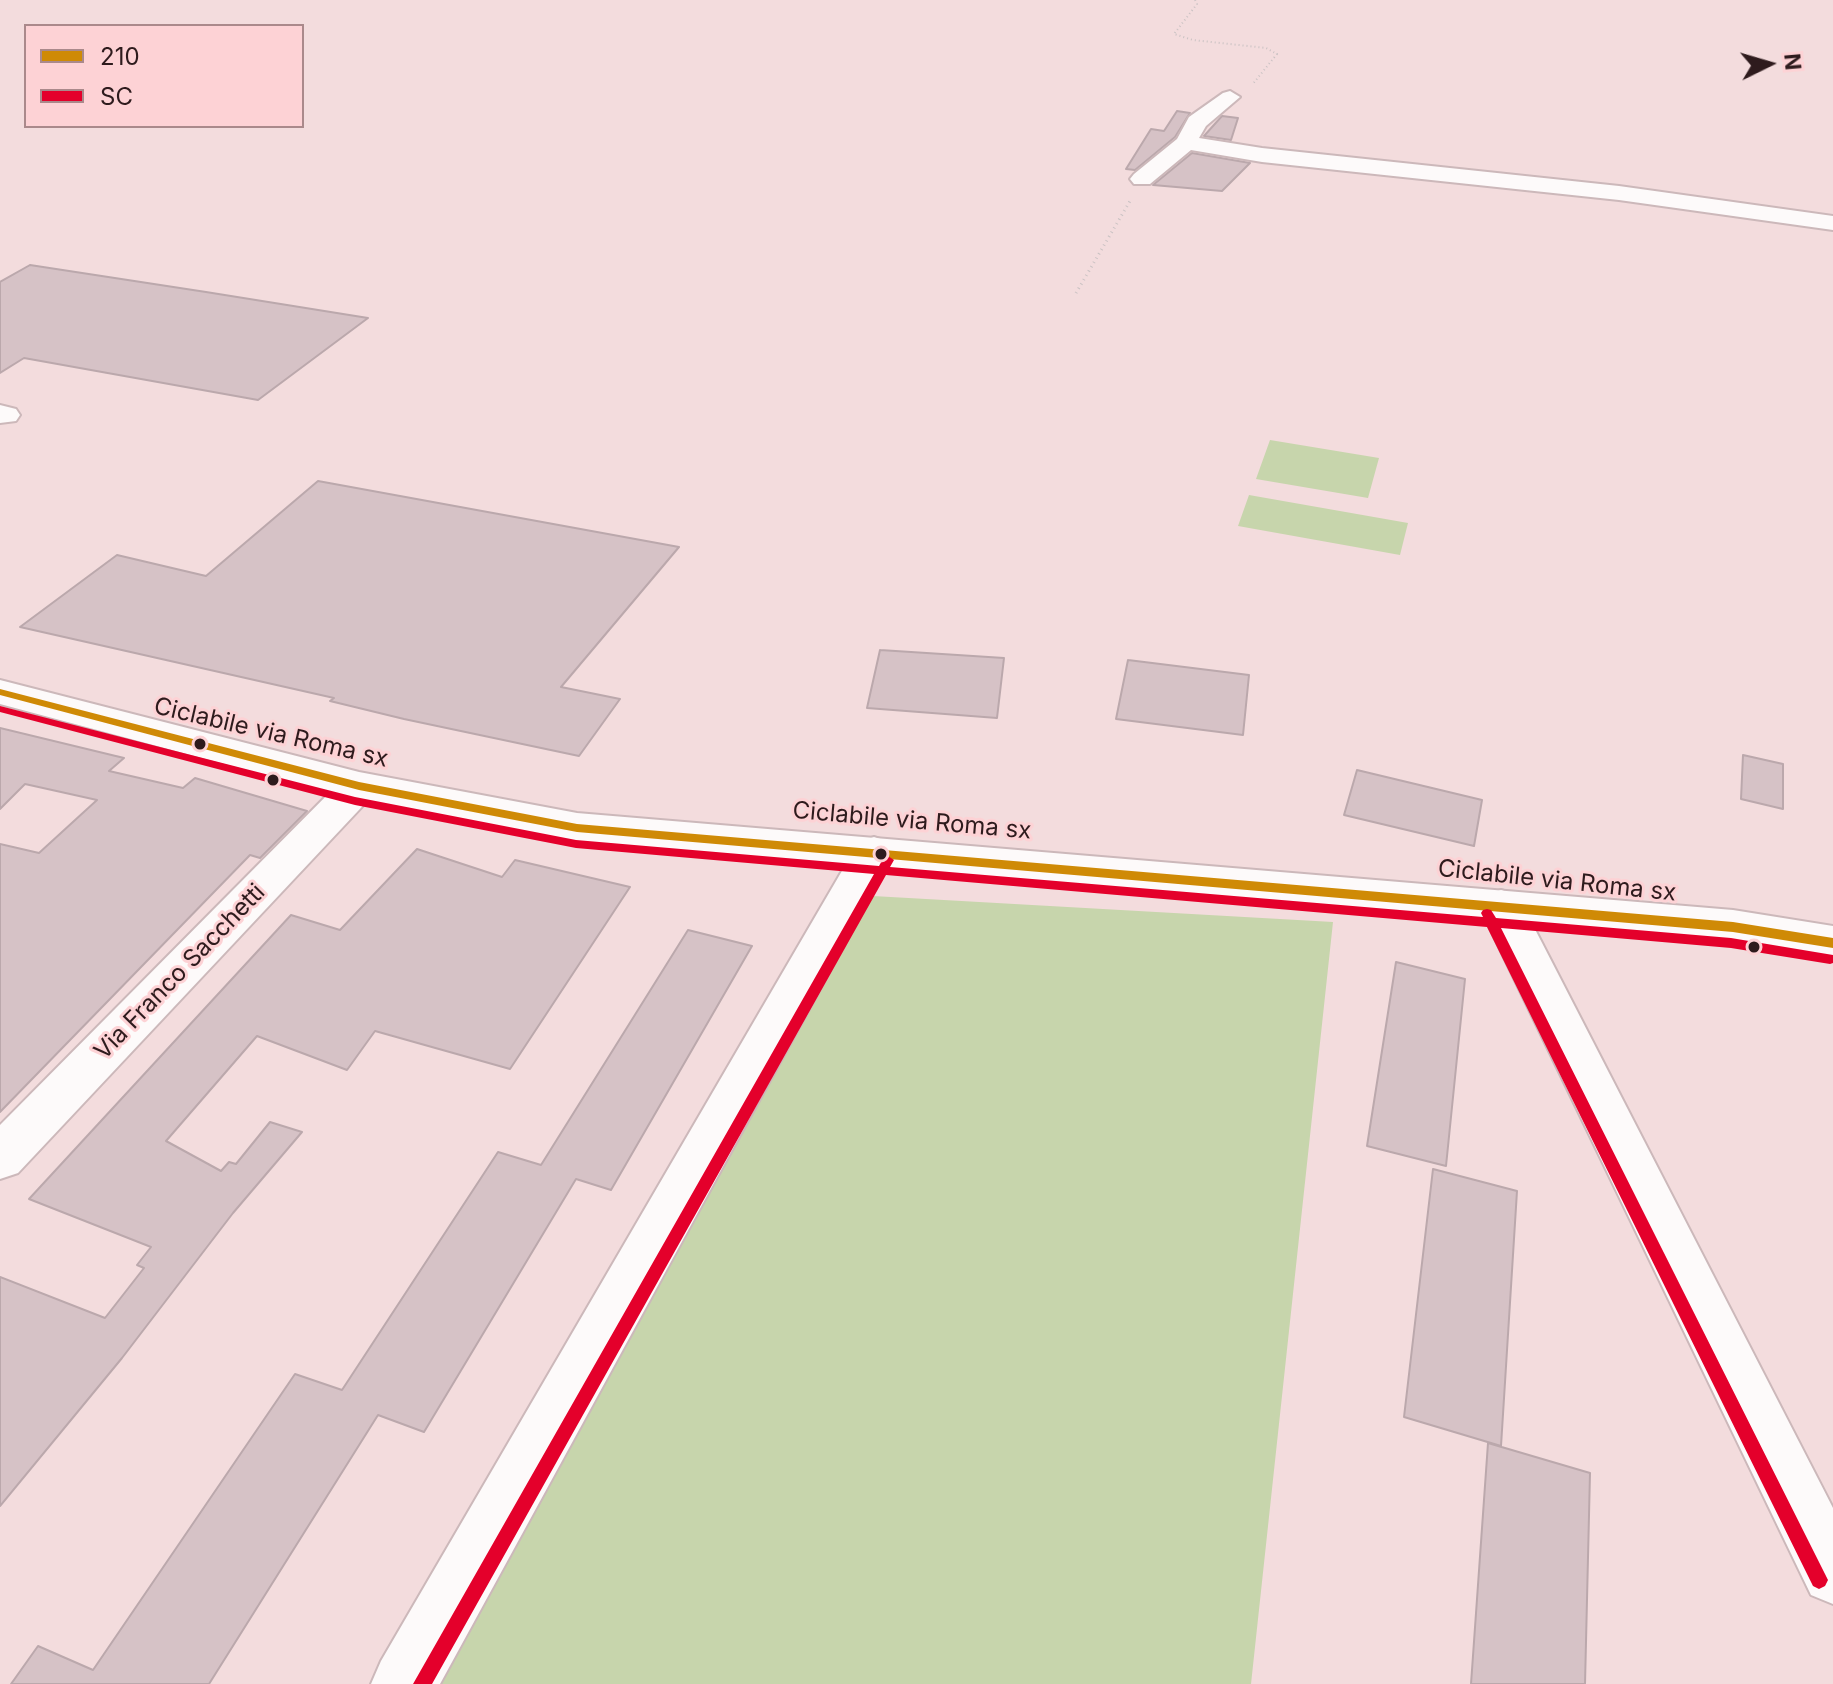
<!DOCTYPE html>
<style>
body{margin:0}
#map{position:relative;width:1833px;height:1684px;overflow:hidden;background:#f3dcdd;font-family:Inter,sans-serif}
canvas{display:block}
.legend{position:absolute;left:24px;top:24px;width:280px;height:104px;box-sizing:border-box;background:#fdd2d5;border:2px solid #aa898b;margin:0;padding:10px 14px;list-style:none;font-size:24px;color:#2e1b1d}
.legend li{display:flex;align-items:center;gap:16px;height:40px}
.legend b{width:40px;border:2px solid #aa898b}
.north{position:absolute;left:1729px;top:24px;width:80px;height:80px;-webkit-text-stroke:6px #fdd2d5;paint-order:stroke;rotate:85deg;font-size:22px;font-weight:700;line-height:32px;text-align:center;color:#2e1b1d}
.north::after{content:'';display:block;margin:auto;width:28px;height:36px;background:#2e1b1d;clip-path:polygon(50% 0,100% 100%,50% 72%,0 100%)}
</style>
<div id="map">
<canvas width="1833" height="1684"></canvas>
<ul class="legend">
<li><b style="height:10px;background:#cf8a06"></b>210</li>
<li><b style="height:10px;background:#e4002b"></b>SC</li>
</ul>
<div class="north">N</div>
</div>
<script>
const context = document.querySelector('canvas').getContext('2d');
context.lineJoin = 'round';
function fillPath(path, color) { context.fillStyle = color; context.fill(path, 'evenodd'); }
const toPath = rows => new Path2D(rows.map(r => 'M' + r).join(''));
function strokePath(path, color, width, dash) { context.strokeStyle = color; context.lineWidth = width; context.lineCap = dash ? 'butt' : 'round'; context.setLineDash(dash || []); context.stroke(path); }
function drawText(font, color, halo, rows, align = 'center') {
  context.font = font + ' Inter,sans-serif'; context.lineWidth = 6; context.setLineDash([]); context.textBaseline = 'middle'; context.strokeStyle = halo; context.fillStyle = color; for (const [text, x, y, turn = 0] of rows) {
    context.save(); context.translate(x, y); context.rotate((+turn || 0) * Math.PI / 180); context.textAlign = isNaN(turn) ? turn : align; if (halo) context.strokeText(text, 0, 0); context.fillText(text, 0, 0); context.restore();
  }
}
const green = toPath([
 [1270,440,1379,458,1368,498,1256,479],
 [1249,495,1408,523,1400,555,1238,526],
 [873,896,1333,922,1251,1684,439,1684]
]);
const building = toPath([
 [1177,111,1190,113,1175,137,1135,170,1126,169,1151,129,1164,131,1177,111],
 [1222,116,1238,118,1231,140,1204,136,1222,116],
 [1192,153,1250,163,1222,191,1153,185,1192,153],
 [30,265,206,292,368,318,258,400,24,358,0,373,0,282,30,265],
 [318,481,679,547,561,687,620,699,579,756,404,719,330,701,334,698,20,627,117,555,206,576,318,481],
 [880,650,1004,658,997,718,867,708,880,650],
 [1128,660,1249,675,1243,735,1116,719,1128,660],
 [0,728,124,758,109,771,183,788,195,778,307,811,260,858,250,855,0,1112,0,844,39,853,97,800,25,784,0,809,0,728],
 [1743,755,1783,764,1783,809,1741,799,1743,755],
 [1357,770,1482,800,1474,846,1344,815,1357,770],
 [417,849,502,877,515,860,630,887,510,1069,375,1031,347,1070,257,1036,166,1141,221,1171,229,1162,236,1164,270,1122,302,1132,233,1213,122,1358,0,1506,0,1277,105,1318,144,1268,137,1265,151,1247,29,1199,291,915,340,930,417,849],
 [688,930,752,946,611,1190,576,1179,424,1432,378,1415,209,1684,11,1684,38,1646,93,1670,295,1374,342,1390,498,1152,541,1165,688,930],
 [1396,962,1465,979,1446,1166,1367,1146,1396,962],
 [1433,1169,1517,1191,1501,1446,1404,1417,1433,1169],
 [1488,1443,1590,1473,1585,1684,1471,1684,1488,1443]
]);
const pathFar1 = toPath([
 [1195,0,1197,4,1174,34,1193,40,1266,48,1277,54,1252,85]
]);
const path = toPath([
 [1076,293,1130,201]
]);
const minor = toPath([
 [1230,91,1240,97,1206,126,1199,138,1262,148,1619,186,1833,216,1833,230,1619,200,1262,162,1191,150,1150,184,1134,184,1130,179,1134,174,1177,139,1189,117,1223,93,1230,91],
 [0,405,16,409,20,415,16,421,0,423,0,405],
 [359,773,373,777,379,786,373,795,18,1173,0,1179,0,1125,345,777,359,773],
 [874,837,889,842,895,852,440,1684,371,1684,381,1661,853,852,859,842,874,837],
 [1501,890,1516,895,1523,906,1833,1508,1833,1604,1811,1595,1479,906,1486,895,1501,890]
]);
const secondary = toPath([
 [0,680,359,772,577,813,1733,910,1833,926,1833,960,1733,944,577,843,359,800,0,704,0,680]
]);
const bus1 = toPath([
 [0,689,359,782,577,824,1733,922,1833,938,1833,948,1733,932,577,832,359,790,0,695,0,689]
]);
const bus2 = toPath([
 [0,706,355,797,576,840,879,866,884,857,888,856,894,860,890,867,1483,917,1481,913,1483,910,1487,909,1491,910,1496,918,1731,938,1833,955,1833,963,1830,964,1731,948,1501,928,1825,1574,1828,1580,1825,1586,1819,1589,1813,1586,1487,927,886,875,432,1684,413,1684,874,874,576,848,355,805,0,712,0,706]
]);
const markers = [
 [200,744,7,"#2e1b1d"],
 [273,780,7,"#2e1b1d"],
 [881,854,7,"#2e1b1d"],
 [1754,947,7,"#2e1b1d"]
];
const streetNames = [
 ["Ciclabile via Roma sx",271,733,13],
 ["Ciclabile via Roma sx",912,821,5],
 ["Ciclabile via Roma sx",1557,881,6],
 ["Via Franco Sacchetti",180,972,-46]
];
fillPath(green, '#c7d5ac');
fillPath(building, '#d6c2c6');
strokePath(building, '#bba8ac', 2);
strokePath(minor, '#ccb8ba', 4);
strokePath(secondary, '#ccb8ba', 4);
strokePath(pathFar1, '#cac2c3', 2, [1, 3]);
strokePath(path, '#cac2c3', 3, [1, 4]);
fillPath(minor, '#fdfafa');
fillPath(secondary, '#fdfafa');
fillPath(bus1, '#cf8a06');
fillPath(bus2, '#e4002b');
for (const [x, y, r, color] of markers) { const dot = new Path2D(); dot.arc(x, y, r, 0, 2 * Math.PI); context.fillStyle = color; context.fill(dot); strokePath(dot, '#fdd2d5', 3); }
drawText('24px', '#2e1b1d', '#fdd2d5', streetNames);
</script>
